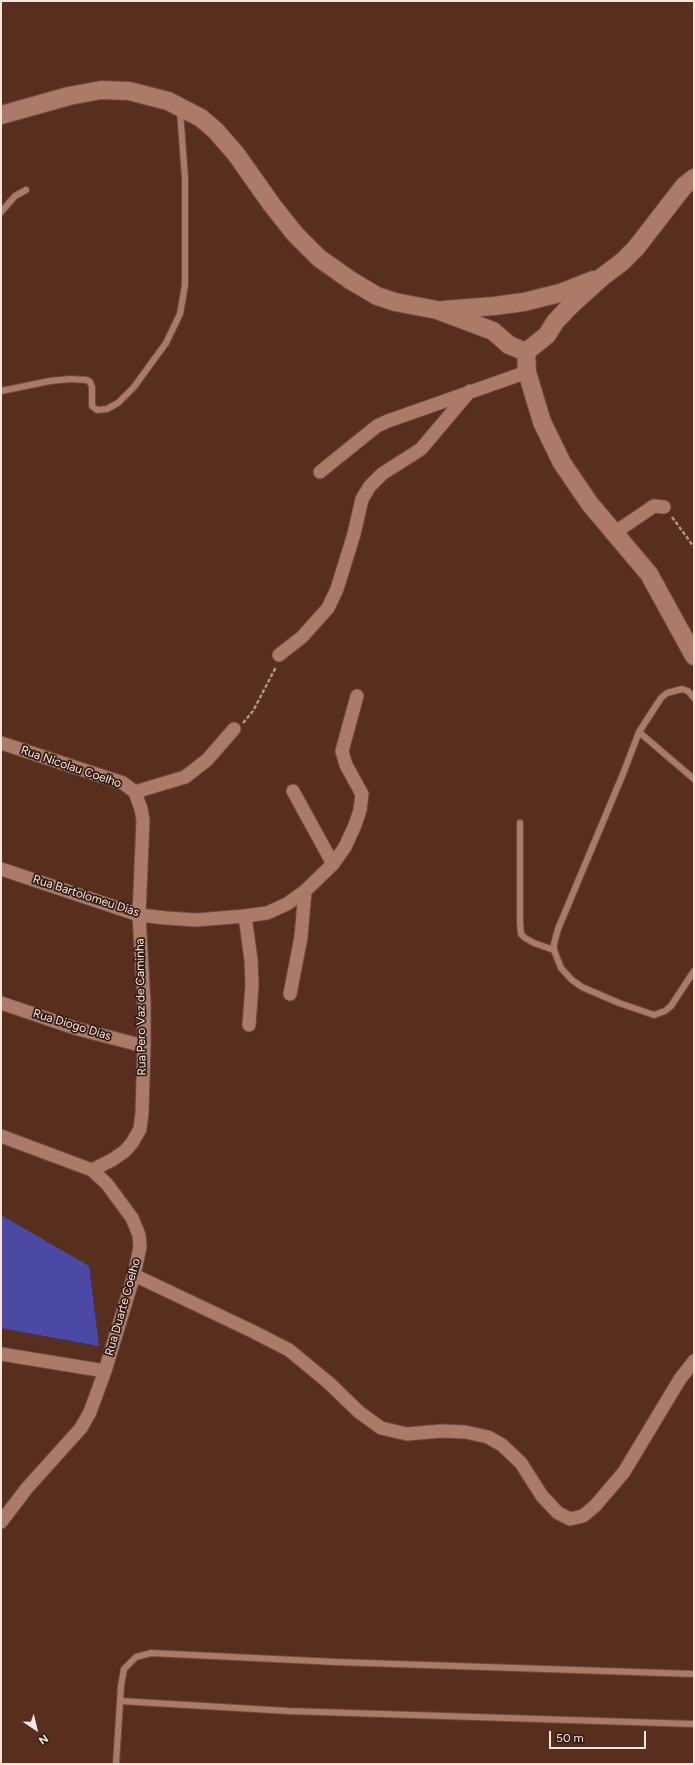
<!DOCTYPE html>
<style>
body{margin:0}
#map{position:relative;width:695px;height:1765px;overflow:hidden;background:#582e1e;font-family:Figtree,sans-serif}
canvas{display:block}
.frame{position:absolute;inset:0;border:2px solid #fce5dd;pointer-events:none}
.north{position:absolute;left:16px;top:1709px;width:40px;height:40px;-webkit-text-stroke:3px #301c15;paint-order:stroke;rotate:145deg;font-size:11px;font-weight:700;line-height:16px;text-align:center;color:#fce5dd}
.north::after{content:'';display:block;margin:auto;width:14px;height:18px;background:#fce5dd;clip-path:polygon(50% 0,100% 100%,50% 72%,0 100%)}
.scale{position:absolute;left:549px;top:1731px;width:97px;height:18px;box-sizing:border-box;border:2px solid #fce5dd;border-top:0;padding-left:5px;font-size:12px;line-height:14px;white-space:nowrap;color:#fce5dd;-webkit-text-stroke:3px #301c15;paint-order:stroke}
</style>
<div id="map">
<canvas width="695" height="1765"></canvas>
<div class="frame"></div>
<div class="north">N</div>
<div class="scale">50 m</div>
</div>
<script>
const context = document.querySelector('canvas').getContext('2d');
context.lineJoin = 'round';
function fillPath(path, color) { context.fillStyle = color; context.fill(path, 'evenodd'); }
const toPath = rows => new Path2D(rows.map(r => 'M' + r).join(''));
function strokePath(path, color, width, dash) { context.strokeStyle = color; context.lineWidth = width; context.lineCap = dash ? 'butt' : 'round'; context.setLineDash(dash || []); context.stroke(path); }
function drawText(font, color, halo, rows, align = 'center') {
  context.font = font + ' Figtree,sans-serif'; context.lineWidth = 3.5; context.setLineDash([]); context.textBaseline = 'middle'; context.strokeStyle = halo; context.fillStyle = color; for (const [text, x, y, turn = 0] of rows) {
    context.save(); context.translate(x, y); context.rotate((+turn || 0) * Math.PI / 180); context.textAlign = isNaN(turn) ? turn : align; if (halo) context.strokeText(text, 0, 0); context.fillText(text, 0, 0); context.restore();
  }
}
const green = toPath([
 [1,1215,89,1266,99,1346,1,1328]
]);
const path = toPath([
 [672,517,694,547],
 [243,723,253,711,276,667]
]);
const lane = toPath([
 [1,212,15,196,26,190],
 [1,391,50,381,70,379,87,380,90,382,92,387,92,406,97,410,107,409,118,403,134,387,166,343,180,314,185,285,185,178,180,111],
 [694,698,688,691,682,689,667,693,661,698,639,732,623,774,558,929,554,944,554,950,561,968,572,980,582,987,619,1003,654,1015,665,1011,671,1006,694,971],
 [639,732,694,779],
 [520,823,520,923,521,934,525,938,534,943,554,950],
 [120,1701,288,1711,694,1724],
 [116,1764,121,1686,124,1669,136,1657,151,1653,336,1662,694,1674]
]);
const street = toPath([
 [320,472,377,426,388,421,527,372],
 [614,533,654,506,664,507],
 [279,655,302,637,328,608,337,589,354,534,362,499,370,486,382,474,421,449,470,391],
 [1,743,123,783,135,792,141,809,143,820,139,915,144,1002,144,1046,142,1113,140,1129,132,1143,125,1151,112,1160,92,1170],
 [293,791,333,864],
 [135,792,185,777,207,760,234,729],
 [1,869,139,915,166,918,196,920,245,916,267,913,287,904,305,891,333,864,345,847,355,825,360,810,362,794,346,765,342,751,357,696],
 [245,916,251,960,252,985,249,1025],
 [290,994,301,937,305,891],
 [1,1003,78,1029,144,1046],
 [1,1136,92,1170,107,1184,132,1218,139,1235,140,1247,134,1275,105,1371,90,1412,81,1428,27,1488,1,1522],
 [134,1275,252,1331,289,1350,329,1383,359,1412,381,1428,407,1434,441,1431,465,1432,488,1437,502,1445,521,1463,542,1496,558,1513,570,1519,583,1516,595,1506,624,1472,680,1379,694,1361],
 [1,1354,105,1371]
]);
const secondary = toPath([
 [1,115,69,96,101,90,129,91,168,101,201,118,216,131,236,154,272,205,295,234,319,258,350,280,377,296,395,302,437,310,493,331,509,345,526,352],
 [443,310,494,306,524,302,560,293,593,280],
 [526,352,527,372,542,422,562,463,590,504,649,574,694,656],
 [526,352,547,335,555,322,570,306,602,277,622,262,636,248,684,186,694,178]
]);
const streetNames = [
 ["Rua Nicolau Coelho",71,767,19],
 ["Rua Bartolomeu Dias",86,896,18],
 ["Rua Pero Vaz de Caminha",141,1007,-91],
 ["Rua Diogo Dias",72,1025,17],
 ["Rua Duarte Coelho",123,1307,-74]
];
fillPath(green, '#4c49a5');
strokePath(lane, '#6e4a3d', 8);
strokePath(street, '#6e4a3d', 15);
strokePath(secondary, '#6e4a3d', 20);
strokePath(path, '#b19286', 2.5, [4, 2]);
strokePath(lane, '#ab7a68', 6);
strokePath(street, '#ab7a68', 13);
strokePath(secondary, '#ab7a68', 18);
drawText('12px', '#fce5dd', '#301c15', streetNames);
</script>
